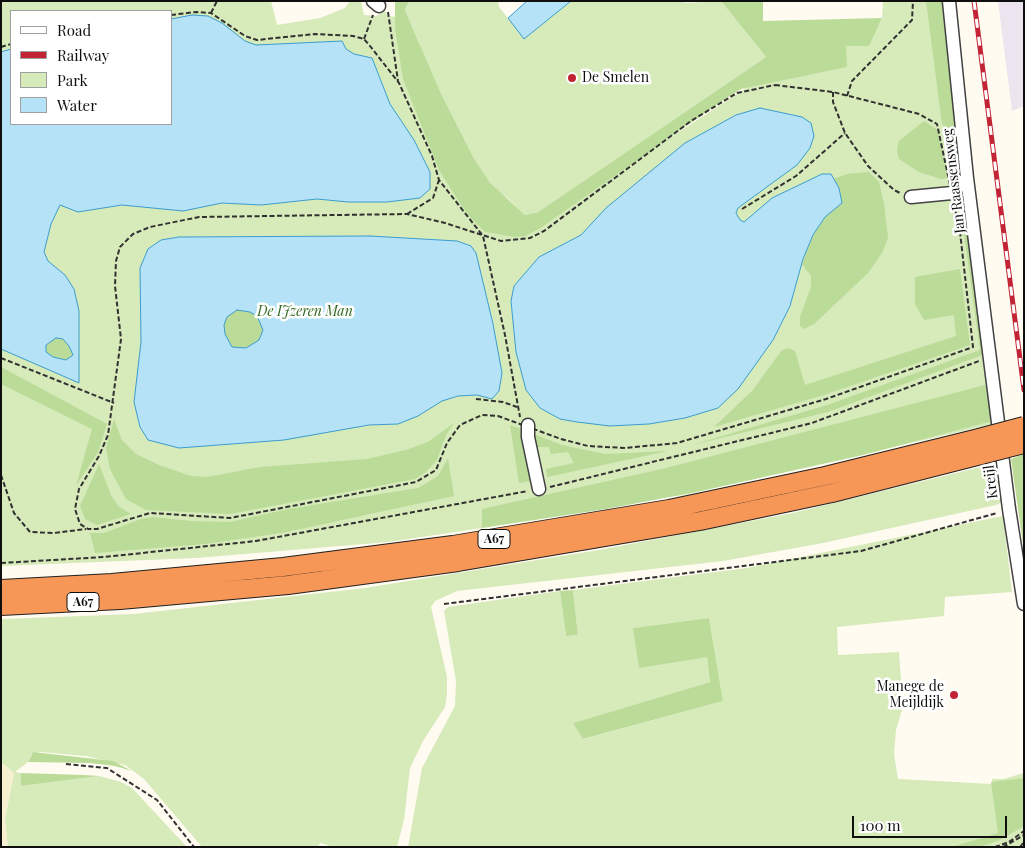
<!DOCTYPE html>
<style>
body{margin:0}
#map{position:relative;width:1025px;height:848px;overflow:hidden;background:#fffbf1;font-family:"Playfair Display",serif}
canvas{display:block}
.frame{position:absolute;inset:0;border:2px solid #0f0f0f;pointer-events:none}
.legend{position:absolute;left:10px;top:10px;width:162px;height:115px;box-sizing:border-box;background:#fff;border:1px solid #9f9f9f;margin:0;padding:6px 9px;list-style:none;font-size:15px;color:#0f0f0f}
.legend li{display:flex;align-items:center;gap:10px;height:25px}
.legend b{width:25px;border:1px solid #9f9f9f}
.scale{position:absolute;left:852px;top:816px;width:155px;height:22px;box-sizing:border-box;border:2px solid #0f0f0f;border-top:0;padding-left:6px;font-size:15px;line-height:18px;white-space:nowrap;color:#0f0f0f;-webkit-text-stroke:4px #fff;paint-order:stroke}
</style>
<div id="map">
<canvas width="1025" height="848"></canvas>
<div class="frame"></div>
<ul class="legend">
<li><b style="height:6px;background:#fff"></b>Road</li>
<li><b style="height:6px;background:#c22435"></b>Railway</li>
<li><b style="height:14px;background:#d6eaba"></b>Park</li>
<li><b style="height:14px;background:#b5e2f7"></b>Water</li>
</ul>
<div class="scale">100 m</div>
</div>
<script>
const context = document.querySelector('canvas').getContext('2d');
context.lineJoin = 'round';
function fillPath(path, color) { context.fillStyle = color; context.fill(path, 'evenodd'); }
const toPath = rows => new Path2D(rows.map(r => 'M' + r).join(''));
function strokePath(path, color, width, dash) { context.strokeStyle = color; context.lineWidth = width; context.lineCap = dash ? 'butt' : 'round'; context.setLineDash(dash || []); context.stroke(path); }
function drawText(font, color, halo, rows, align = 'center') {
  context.font = font + ' "Playfair Display",serif'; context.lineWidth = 5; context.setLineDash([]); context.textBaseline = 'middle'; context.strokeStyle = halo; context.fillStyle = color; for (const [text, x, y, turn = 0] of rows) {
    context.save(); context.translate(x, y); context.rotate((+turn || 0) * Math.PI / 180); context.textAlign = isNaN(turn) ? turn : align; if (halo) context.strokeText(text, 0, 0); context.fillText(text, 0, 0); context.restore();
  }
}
const industrial = toPath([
 [998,1,1024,1,1024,106,1012,111]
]);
const farmland = toPath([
 [1,762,14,773,5,820,8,847,1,847]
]);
const green = toPath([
 [271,1,277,25,320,18,345,8,350,1,361,1,364,15,376,16,385,11,388,16,404,18,421,47,405,10,409,1,498,1,499,7,524,38,571,1,683,1,685,3,721,1,766,57,538,212,525,215,504,195,525,233,810,46,879,25,882,18,883,1,942,1,994,424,683,495,483,521,482,528,388,542,196,558,1,566,1,2],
 [11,11,171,11,171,124,11,124],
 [1001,462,1004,501,996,505,823,543,723,561,457,591,435,601,431,607,447,677,447,695,445,707,423,741,410,768,404,820,397,847,333,847,320,843,318,847,202,847,144,779,125,765,86,756,41,752,32,753,28,762,15,772,21,773,21,786,99,776,121,782,132,788,187,847,8,847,5,820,14,773,1,762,1,619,134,614,365,588,599,550,793,513],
 [1003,516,1012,592,945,597,944,616,837,627,838,655,899,652,903,707,896,730,894,754,898,779,992,784,992,779,1003,779,1024,773,1024,847,408,847,422,768,455,706,456,681,444,611,448,607,560,591,566,636,578,635,573,590,747,568],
 [709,618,723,701,584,739,573,723,710,682,707,657,633,628]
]);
const forest = toPath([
 [395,1,409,1,405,10,440,92,474,159,490,183,525,215,538,212,766,57,721,1,763,1,763,21,882,18,869,46,846,46,847,67,741,89,722,101,539,229,525,236,515,237,485,232,467,214,439,170,403,79,395,28],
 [926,1,943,1,965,183,955,177,951,143,947,129,942,124],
 [924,121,939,131,947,178,941,179,919,172,899,159,897,151,899,141],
 [869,172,879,182,884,203,888,238,882,253,868,273,814,324,804,329,800,326,800,317,811,287,811,276,802,264,813,235,825,217,842,203,839,188,833,179,847,174],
 [967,198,985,354,828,412,692,445,827,405,980,350,960,205],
 [960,269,970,345,824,395,714,427,752,391,782,350,789,348,795,351,805,385,956,336,954,315,924,320,915,304,915,277],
 [237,310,250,312,257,316,263,330,259,340,246,348,232,348,225,334,224,325,227,317],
 [56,338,63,339,69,346,73,355,66,360,53,357,46,352,46,345],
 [1,367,107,424,98,452,76,486,92,429,1,384],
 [989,384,992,421,863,455,696,492,606,509,482,528,482,509,662,469],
 [114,419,122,440,136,454,159,465,191,476,207,477,260,467,367,459,406,450,428,442,454,423,446,435,437,460,426,472,415,479,230,514,146,510,126,499,110,469,106,448],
 [510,425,521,429,530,481,519,483],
 [534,434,562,445,605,454,668,451,547,477,546,469,574,463,568,452,551,454,549,447,536,447],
 [1024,454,1024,551,1011,459],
 [448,458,454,496,282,533,205,544,95,553,90,533,104,533,141,519,153,517,192,521,230,522,288,509,418,488,438,476],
 [99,464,111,495,118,506,131,514,97,525,85,519,80,506],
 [573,590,578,635,566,636,560,591],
 [709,618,723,701,583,739,573,723,710,682,707,657,639,668,633,628],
 [33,752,113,761,132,771,115,766,89,763,28,762],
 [21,773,83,775,99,776,21,786],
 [1024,778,1024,826,1000,840,980,847,952,847,998,833,991,782]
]);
const water = toPath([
 [527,1,571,1,524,39,508,18,527,1],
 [192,15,208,16,222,23,245,41,256,45,342,41,346,49,354,54,372,58,390,104,414,140,430,172,430,189,420,198,387,202,348,202,317,199,261,205,222,203,183,211,122,205,78,212,60,205,51,224,44,252,48,261,65,275,74,289,79,311,79,383,1,349,1,52,11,49,11,124,171,124,171,19,192,15],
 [56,338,63,339,69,346,73,355,66,360,53,357,46,352,46,345,56,338],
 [760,108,802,117,811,123,814,136,810,148,797,165,738,208,736,213,740,220,744,222,772,198,822,174,831,174,839,188,842,203,825,217,813,235,803,259,790,306,773,340,738,389,718,408,685,418,649,424,610,426,577,422,560,419,540,408,526,390,516,352,511,301,514,286,539,257,581,235,606,208,685,143,736,115,760,108],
 [370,236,457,241,471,246,476,253,493,324,502,373,499,391,492,399,477,395,458,396,442,401,418,416,398,424,369,425,284,440,179,448,148,440,140,427,134,402,141,342,140,268,148,249,161,240,179,237,370,236],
 [237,310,250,312,257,316,263,330,259,340,246,348,232,347,225,334,224,325,227,317,237,310]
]);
const path = toPath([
 [388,12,398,81],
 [211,13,217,1],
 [171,15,196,12,211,13,245,36,257,40,315,34,353,36,364,39,370,46,399,83,432,156,439,180,483,236,505,335,520,417],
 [364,39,373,15],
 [1,47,11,44],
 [775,85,833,92,892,107,919,114,937,124,960,232,973,347,826,399,677,443,625,448,588,446,561,439,498,416,482,415,460,425,447,443,436,470,416,482,230,518,150,513,97,529,88,529,80,524,75,509,79,489,99,456,108,435,121,339,115,286,116,261,120,247,133,234,150,227,199,217,407,214,445,223,501,241,530,238,544,231,691,121,737,93,775,85],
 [833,92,833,102,845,133,868,166,894,190,900,193],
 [847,96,852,81,912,20,913,1],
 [742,209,796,176,845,133],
 [407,214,433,198,439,180],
 [1,358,114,403],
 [476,399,503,402,517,407],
 [1,475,14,513,30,532,54,533,86,529],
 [550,487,812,423,979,361],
 [1,563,104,557,256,541,528,491],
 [444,604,861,551,997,513],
 [66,764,107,768,157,800,194,847],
 [995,847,1009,842,1024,831],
 [1003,847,1024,835],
 [1020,847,1024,842]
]);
const minor = toPath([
 [373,1,379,6],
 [949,1,967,178,1009,509,1024,604],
 [911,197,952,193,967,178],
 [528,425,528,437,539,489]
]);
const highway = toPath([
 [1,589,112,583,283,567,453,545,669,509,825,476,979,438],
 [1,606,120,600,288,585,458,562,700,521,832,493,981,455]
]);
const rail = toPath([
 [974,1,1024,390]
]);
const highwayBridge = toPath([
 [979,438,1024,426],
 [981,455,1024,444]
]);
const markers = [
 [572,78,5,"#c22435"],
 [954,695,5,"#c22435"]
];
const shields = [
 [494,539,32],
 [83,602,32]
];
const shieldNames = [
 ["A67",494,539],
 ["A67",83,602]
];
const poiNames = [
 ["De Smelen",582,78],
 ["Manege de",944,687,"right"],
 ["Meijldijk",944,703,"right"]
];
const streetNames = [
 ["Jan Raassensweg",954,181,-97],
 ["Kreijl",991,482,-97]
];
const parkNames = [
 ["De IJzeren Man",305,312]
];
fillPath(industrial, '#ece4ee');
fillPath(farmland, '#f6f0d0');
fillPath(green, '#d6eaba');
fillPath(forest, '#bbdb99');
fillPath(water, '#b5e2f7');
strokePath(water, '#3b9dcf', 1);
strokePath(minor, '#424242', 15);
strokePath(highway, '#202020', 20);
strokePath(path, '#313131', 2, [5, 2.5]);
strokePath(minor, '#fff', 12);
strokePath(highway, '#f69758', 18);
strokePath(rail, '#c22435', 5);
strokePath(rail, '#fff', 3, [9]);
strokePath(highwayBridge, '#202020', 20, []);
strokePath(highwayBridge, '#f69758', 18);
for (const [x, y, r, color] of markers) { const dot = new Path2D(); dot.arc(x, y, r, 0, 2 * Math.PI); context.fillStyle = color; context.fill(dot); strokePath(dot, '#fff', 2); }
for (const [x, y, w] of shields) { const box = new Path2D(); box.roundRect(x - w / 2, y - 9.5, w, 19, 4); context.fillStyle = '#fff'; context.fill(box); strokePath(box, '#0f0f0f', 1); }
drawText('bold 12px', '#0f0f0f', null, shieldNames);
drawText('14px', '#0f0f0f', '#fff', poiNames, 'left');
drawText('14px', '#0f0f0f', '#fff', streetNames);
drawText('italic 14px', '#32681e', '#fff', parkNames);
</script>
